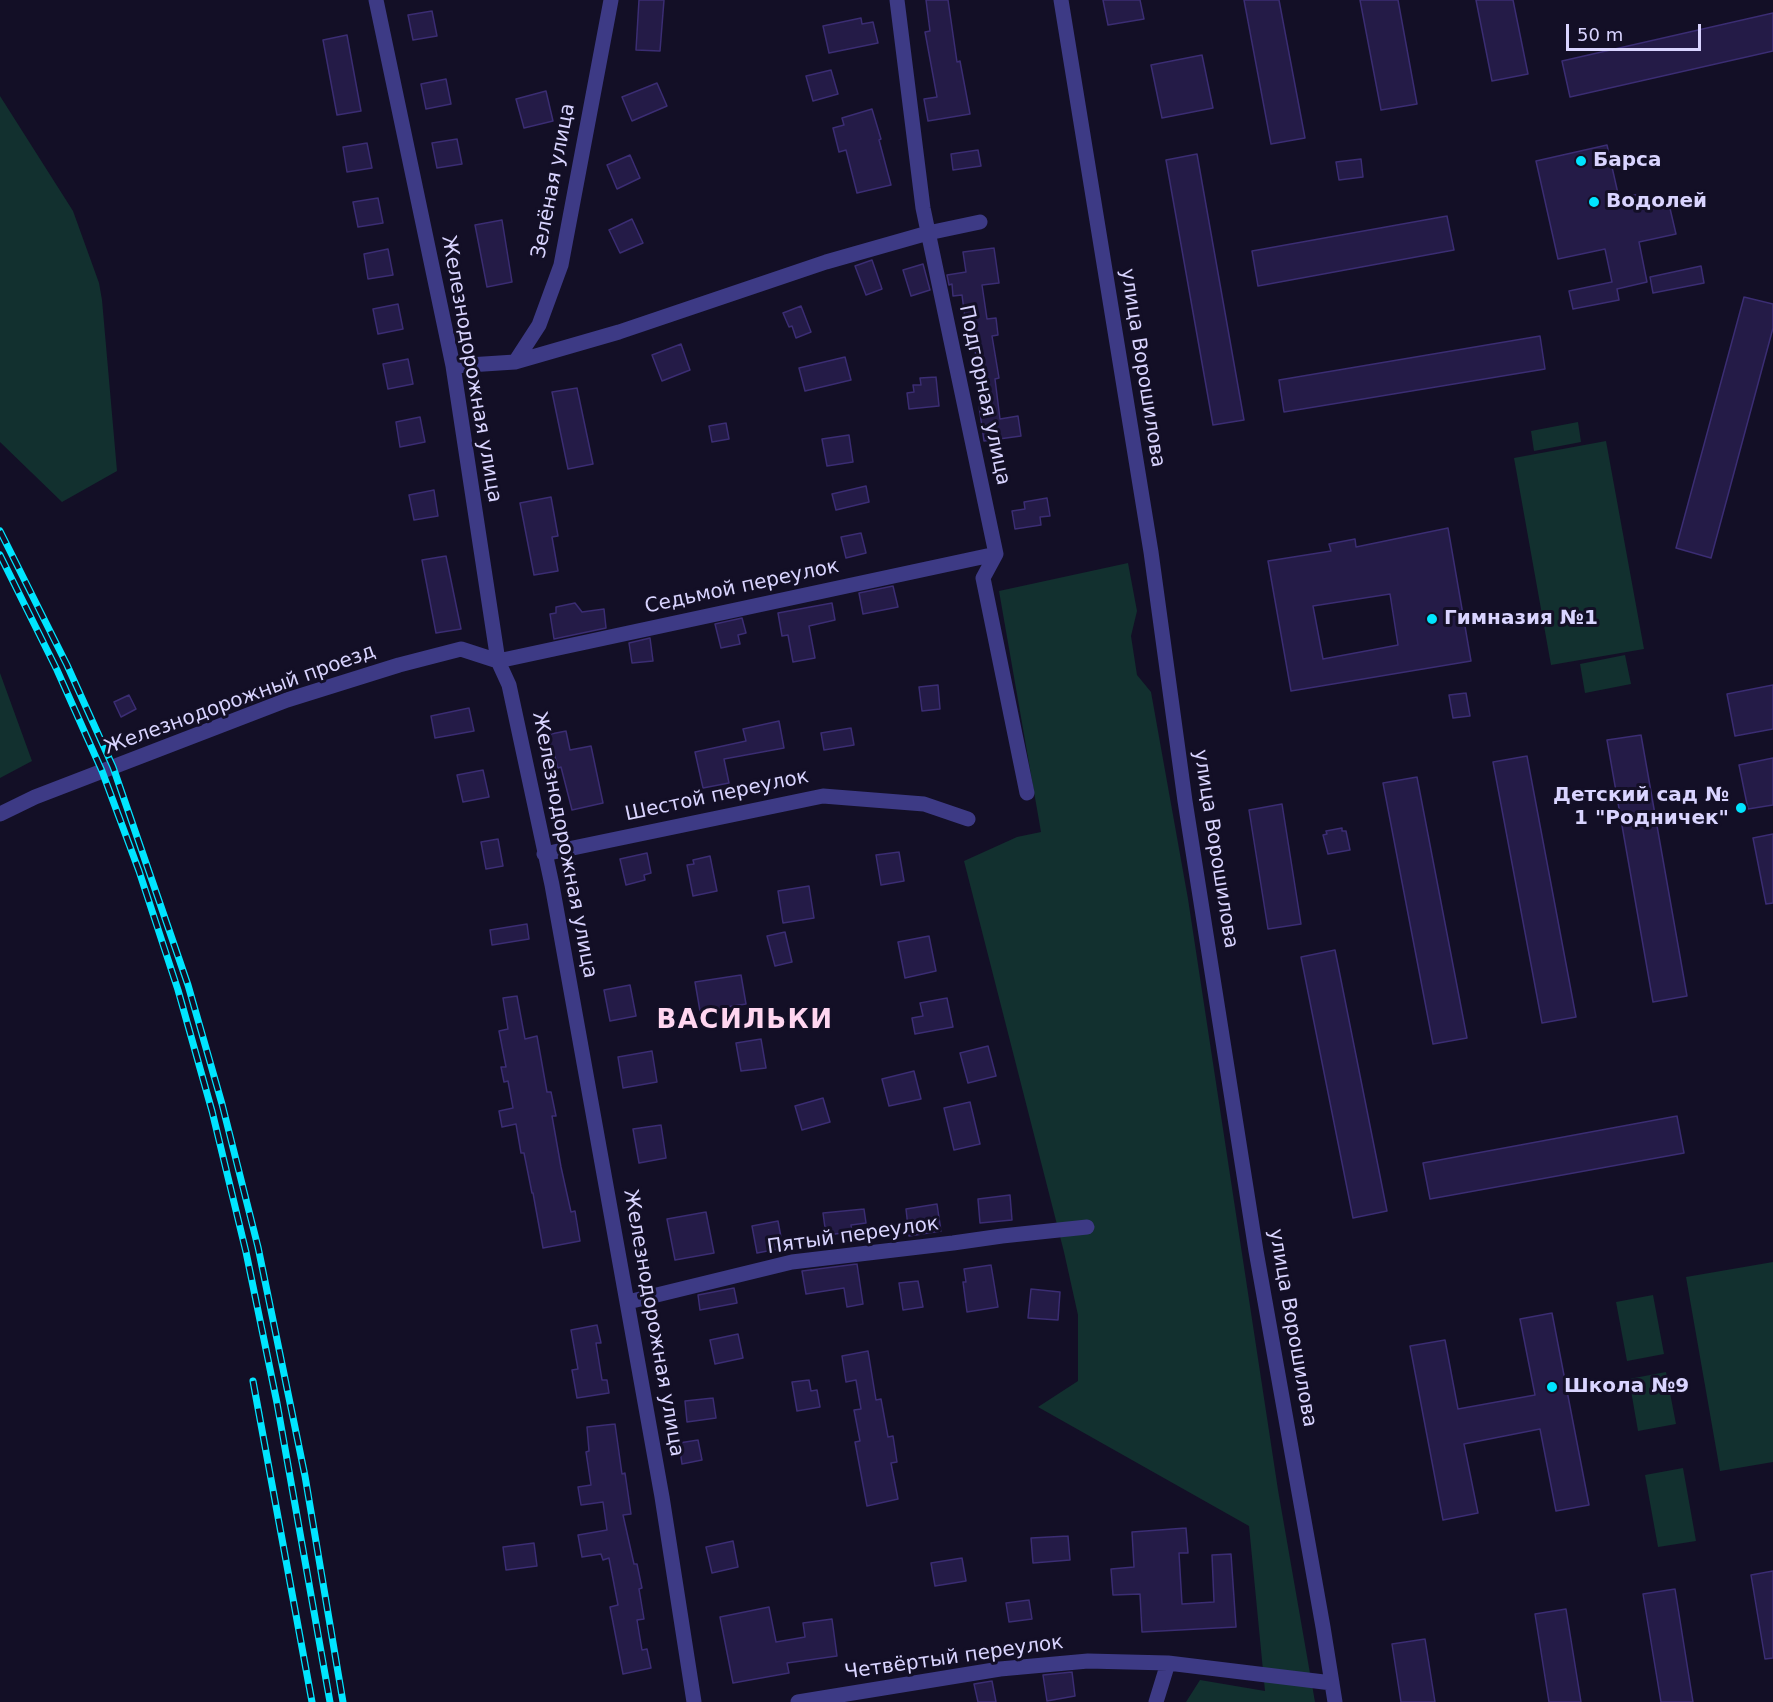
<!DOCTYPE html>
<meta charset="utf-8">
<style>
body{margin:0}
#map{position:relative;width:1773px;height:1702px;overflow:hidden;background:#130f26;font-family:"DejaVu Sans",sans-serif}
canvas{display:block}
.scale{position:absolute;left:1566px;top:24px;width:135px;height:27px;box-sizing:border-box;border:3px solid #d9d4ff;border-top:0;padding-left:8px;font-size:18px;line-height:21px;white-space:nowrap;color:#d9d4ff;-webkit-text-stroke:4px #130f26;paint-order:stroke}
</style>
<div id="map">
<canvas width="1773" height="1702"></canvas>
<div class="scale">50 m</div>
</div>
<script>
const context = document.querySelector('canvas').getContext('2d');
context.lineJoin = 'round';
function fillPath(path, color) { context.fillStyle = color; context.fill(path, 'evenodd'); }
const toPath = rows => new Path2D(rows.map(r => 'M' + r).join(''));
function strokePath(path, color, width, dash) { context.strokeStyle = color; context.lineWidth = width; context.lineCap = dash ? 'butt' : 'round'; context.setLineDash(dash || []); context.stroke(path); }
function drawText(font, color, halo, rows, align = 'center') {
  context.font = font + ' "DejaVu Sans",sans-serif'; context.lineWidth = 6; context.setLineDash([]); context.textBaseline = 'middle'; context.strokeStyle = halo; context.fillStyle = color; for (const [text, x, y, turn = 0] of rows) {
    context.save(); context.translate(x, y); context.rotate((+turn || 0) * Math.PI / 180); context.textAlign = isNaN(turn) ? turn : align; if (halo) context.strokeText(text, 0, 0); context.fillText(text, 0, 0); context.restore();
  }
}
const green = toPath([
 [0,96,73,211,99,283,102,300,117,471,62,502,0,442],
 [1578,422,1581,442,1534,451,1531,431],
 [1606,441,1644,649,1551,665,1514,458],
 [1128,563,1137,611,1131,636,1137,675,1151,692,1188,899,1278,1490,1315,1702,1186,1702,1200,1680,1265,1691,1249,1526,1038,1407,1078,1381,1078,1315,1064,1252,964,861,1017,837,1041,832,999,591],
 [1625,655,1631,684,1585,693,1580,664],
 [0,673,32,761,0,778],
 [1773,1262,1773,1462,1720,1471,1686,1277],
 [1653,1295,1664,1354,1627,1361,1616,1302],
 [1666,1372,1676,1424,1638,1431,1629,1379],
 [1683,1468,1696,1541,1658,1547,1645,1475]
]);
const building = toPath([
 [639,0,664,0,660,51,636,50,639,0],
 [926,0,948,0,957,62,960,61,970,114,928,121,924,99,937,97,925,32,930,31,926,0],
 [1103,0,1140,0,1144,19,1108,25,1103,0],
 [1244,0,1279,0,1305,138,1271,144,1244,0],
 [1360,0,1398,0,1417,104,1381,110,1360,0],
 [1476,0,1513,0,1528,74,1492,81,1476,0],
 [432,11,437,36,413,40,408,15,432,11],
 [1773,13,1773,51,1570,97,1562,61,1773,13],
 [861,18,862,24,873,22,878,43,829,53,823,26,861,18],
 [347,35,361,111,337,115,323,40,347,35],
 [1202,55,1213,108,1162,118,1151,65,1202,55],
 [831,70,838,94,813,101,806,76,831,70],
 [446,79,451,104,426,109,421,84,446,79],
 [657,83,667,106,632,121,622,97,657,83],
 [546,91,553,121,524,128,516,99,546,91],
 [872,109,881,139,879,140,891,185,857,193,846,150,839,152,833,128,844,125,842,118,872,109],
 [457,139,462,164,437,168,432,143,457,139],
 [367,143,372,168,347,172,343,147,367,143],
 [1607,145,1619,198,1640,194,1643,205,1668,200,1676,234,1639,242,1647,282,1617,289,1619,300,1573,309,1569,291,1612,282,1605,249,1558,259,1536,161,1607,145],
 [978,150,981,166,953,170,951,154,978,150],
 [1197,154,1244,420,1213,425,1166,160,1197,154],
 [630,155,640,178,617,189,607,165,630,155],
 [1361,159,1363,177,1339,180,1336,162,1361,159],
 [378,198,383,223,358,227,353,202,378,198],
 [1447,216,1454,250,1258,286,1252,251,1447,216],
 [632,219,643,243,620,253,609,230,632,219],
 [502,220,512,282,487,287,475,225,502,220],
 [994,248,999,283,982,285,987,319,996,318,998,335,992,336,999,378,995,379,1000,419,1018,416,1021,436,984,441,979,406,984,405,972,332,967,333,962,295,953,296,952,284,949,285,947,275,966,272,963,252,994,248],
 [388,249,393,275,368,279,364,254,388,249],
 [872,260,882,289,866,295,855,266,872,260],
 [923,264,930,290,911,296,903,270,923,264],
 [1701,266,1704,283,1653,293,1650,277,1701,266],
 [1744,297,1773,304,1773,328,1711,558,1676,548,1744,297],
 [398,304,403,329,378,334,373,309,398,304],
 [801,306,811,332,796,338,792,326,789,327,783,313,801,306],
 [1540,336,1545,369,1284,412,1279,380,1540,336],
 [681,344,690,370,662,381,652,355,681,344],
 [845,357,851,380,805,391,799,368,845,357],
 [408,359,413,384,388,389,383,364,408,359],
 [936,377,939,406,909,409,907,393,914,392,913,385,921,385,920,378,936,377],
 [577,388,593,464,568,469,552,392,577,388],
 [420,417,425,442,400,447,396,422,420,417],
 [726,423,729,439,712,442,709,426,726,423],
 [849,435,853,462,827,466,822,439,849,435],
 [866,486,869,502,836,510,832,494,866,486],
 [434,490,438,516,414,520,409,495,434,490],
 [551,497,558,536,552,537,558,571,534,575,520,503,551,497],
 [1047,498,1050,516,1040,517,1041,525,1015,529,1012,511,1025,509,1024,502,1047,498],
 [1448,528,1471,661,1291,691,1268,561,1331,551,1329,544,1355,539,1356,547,1448,528],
 [1390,594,1398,645,1323,659,1313,606,1390,594],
 [861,533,866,553,846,558,841,537,861,533],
 [446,556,461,629,436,633,422,560,446,556],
 [893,586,898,607,863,614,859,593,893,586],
 [575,603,582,612,604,609,606,628,554,639,550,614,556,613,556,607,575,603],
 [832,603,835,620,809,626,815,658,793,662,788,635,782,636,778,613,832,603],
 [742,618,746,633,738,635,740,644,721,648,715,624,742,618],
 [650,638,653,661,632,663,629,643,650,638],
 [938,685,940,709,922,711,919,687,938,685],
 [1773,685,1773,729,1735,736,1727,694,1773,685],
 [1466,693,1470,716,1453,718,1449,695,1466,693],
 [129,695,136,709,121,717,114,702,129,695],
 [469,708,474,731,435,738,431,716,469,708],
 [779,721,784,748,724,759,729,783,703,788,695,752,746,741,743,729,779,721],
 [851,728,854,745,824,750,821,733,851,728],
 [566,731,570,750,591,746,603,803,572,810,561,767,558,768,554,753,550,753,546,735,566,731],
 [1641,735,1687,996,1653,1002,1607,740,1641,735],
 [1527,756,1576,1017,1542,1023,1493,762,1527,756],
 [1773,758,1773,805,1748,809,1739,765,1773,758],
 [483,770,489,797,463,802,457,775,483,770],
 [1417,777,1467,1038,1433,1044,1383,783,1417,777],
 [1282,804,1301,924,1268,929,1249,810,1282,804],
 [1342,828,1342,831,1346,831,1350,850,1328,854,1323,835,1327,834,1326,831,1342,828],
 [1773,834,1773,903,1766,904,1753,838,1773,834],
 [498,839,503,866,486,869,481,842,498,839],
 [899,852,904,881,881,885,876,855,899,852],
 [647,853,651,873,644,875,645,880,626,885,620,859,647,853],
 [710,856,717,891,693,896,687,865,694,864,693,860,710,856],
 [809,886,814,918,783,923,778,891,809,886],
 [527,924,529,939,492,945,490,930,527,924],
 [785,932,792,962,775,966,767,936,785,932],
 [929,936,936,971,905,978,898,942,929,936],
 [1335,950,1387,1211,1353,1218,1301,957,1335,950],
 [741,975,746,1004,700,1011,695,982,741,975],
 [630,985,636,1016,610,1021,604,990,630,985],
 [517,996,525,1039,537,1036,547,1092,551,1092,556,1116,552,1116,561,1167,571,1212,575,1211,580,1241,543,1248,533,1193,532,1193,524,1153,521,1153,516,1124,502,1127,499,1111,513,1108,508,1081,504,1082,501,1067,506,1067,499,1031,508,1029,503,998,517,996],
 [947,998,953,1027,915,1034,912,1018,923,1016,920,1003,947,998],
 [761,1039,766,1068,741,1071,736,1043,761,1039],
 [988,1046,996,1076,968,1083,960,1053,988,1046],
 [652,1051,657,1082,623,1088,618,1057,652,1051],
 [914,1071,921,1099,889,1106,882,1079,914,1071],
 [823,1098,830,1122,802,1130,795,1106,823,1098],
 [970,1102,980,1144,954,1150,944,1108,970,1102],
 [1677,1116,1684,1153,1430,1199,1423,1163,1677,1116],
 [661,1125,666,1158,639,1163,633,1129,661,1125],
 [1010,1195,1012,1220,980,1223,978,1199,1010,1195],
 [937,1204,941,1231,909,1236,906,1209,937,1204],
 [864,1209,866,1223,851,1225,852,1232,826,1235,823,1213,864,1209],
 [706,1212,714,1253,675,1260,667,1219,706,1212],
 [778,1221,783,1248,757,1253,752,1226,778,1221],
 [857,1264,863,1304,847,1307,844,1288,806,1294,802,1271,857,1264],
 [991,1265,998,1307,967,1312,963,1282,966,1282,964,1269,991,1265],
 [918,1281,923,1307,903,1310,899,1283,918,1281],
 [734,1288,737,1303,700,1310,698,1295,734,1288],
 [1031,1289,1060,1292,1058,1320,1028,1318,1031,1289],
 [1552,1313,1589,1505,1556,1511,1540,1429,1464,1444,1478,1513,1443,1520,1410,1346,1445,1340,1458,1409,1535,1395,1520,1319,1552,1313],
 [597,1325,601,1343,596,1343,602,1380,607,1380,609,1393,577,1398,572,1370,578,1369,571,1330,597,1325],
 [738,1334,743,1358,715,1364,710,1340,738,1334],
 [868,1351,876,1400,881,1399,888,1437,893,1436,897,1462,891,1463,898,1499,867,1506,855,1442,860,1441,854,1410,861,1409,856,1380,846,1382,842,1356,868,1351],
 [809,1380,811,1391,817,1390,820,1407,797,1411,792,1382,809,1380],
 [713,1398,716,1418,687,1422,685,1401,713,1398],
 [615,1424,622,1474,625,1473,631,1514,623,1515,634,1564,637,1564,642,1588,639,1589,644,1619,637,1620,642,1650,647,1649,651,1668,623,1674,610,1607,618,1605,609,1558,603,1560,601,1554,582,1557,578,1535,607,1530,603,1502,581,1505,578,1487,591,1485,586,1452,589,1451,587,1427,615,1424],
 [698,1440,702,1460,682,1464,679,1443,698,1440],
 [1186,1528,1188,1553,1179,1553,1182,1604,1214,1602,1212,1555,1231,1554,1236,1627,1142,1632,1140,1594,1113,1595,1111,1569,1134,1567,1132,1532,1186,1528],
 [1068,1536,1070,1560,1033,1563,1031,1538,1068,1536],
 [733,1541,738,1567,712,1573,706,1547,733,1541],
 [534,1543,537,1566,506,1570,503,1547,534,1543],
 [962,1558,966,1581,935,1586,931,1563,962,1558],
 [1773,1571,1773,1658,1765,1659,1751,1575,1773,1571],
 [1675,1589,1693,1702,1661,1702,1643,1594,1675,1589],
 [1029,1600,1032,1619,1009,1622,1006,1603,1029,1600],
 [769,1607,776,1642,805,1637,803,1623,832,1619,837,1656,787,1663,789,1673,733,1683,720,1617,769,1607],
 [1566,1609,1581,1702,1549,1702,1535,1614,1566,1609],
 [1425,1639,1435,1702,1401,1702,1392,1644,1425,1639],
 [1072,1672,1075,1696,1047,1701,1043,1675,1072,1672],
 [992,1681,996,1702,978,1702,974,1684,992,1681]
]);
const minor = toPath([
 [376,0,453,366,498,661,509,685,552,885,662,1497,694,1702],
 [897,0,923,208,996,554,983,578,1027,793],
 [1061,0,1151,552,1185,801,1256,1251,1323,1627,1335,1702],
 [515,362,539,325,561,265,611,0],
 [453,366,515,362,619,332,826,262,928,233,980,222],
 [0,814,35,797,287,700,399,665,461,649,498,661,996,554],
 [544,854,823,796,924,804,968,819],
 [628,1302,792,1262,953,1243,1002,1236,1087,1227],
 [798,1702,1000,1669,1088,1661,1168,1663,1332,1683],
 [1156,1702,1168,1663]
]);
const rail = toPath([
 [0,531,67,665,113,767,188,985,222,1104,258,1247,305,1476,343,1702],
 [0,555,57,670,102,771,139,871,178,990,212,1111,246,1252,277,1403,330,1702],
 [253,1381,312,1702]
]);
const markers = [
 [1581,161,6,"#00e5ff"],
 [1594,202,6,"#00e5ff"],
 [1432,619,6,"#00e5ff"],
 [1741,808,6,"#00e5ff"],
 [1552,1387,6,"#00e5ff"]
];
const poiNames = [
 ["Барса",1593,161],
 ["Водолей",1606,202],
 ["Гимназия №1",1444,619],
 ["Детский сад №",1729,796,"right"],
 ["1 \"Родничек\"",1729,819,"right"],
 ["Школа №9",1564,1387]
];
const streetNames = [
 ["Зелёная улица",554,181,-79],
 ["улица Ворошилова",1142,368,81],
 ["Железнодорожная улица",471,369,80],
 ["Подгорная улица",984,395,78],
 ["Седьмой переулок",742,587,-12],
 ["Железнодорожный проезд",240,700,-20],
 ["Шестой переулок",717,796,-12],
 ["Железнодорожная улица",564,845,79],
 ["улица Ворошилова",1215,849,81],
 ["Пятый переулок",853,1236,-8],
 ["Железнодорожная улица",653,1323,80],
 ["улица Ворошилова",1292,1328,80],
 ["Четвёртый переулок",954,1658,-8]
];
const districtNames = [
 ["ВАСИЛЬКИ",745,1021]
];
fillPath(green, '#12302f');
fillPath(building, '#241b47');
strokePath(building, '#3b2d73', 1.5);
strokePath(minor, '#3d3a85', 15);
strokePath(rail, '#00e5ff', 7);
strokePath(rail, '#130f26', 4.5, [14]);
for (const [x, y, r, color] of markers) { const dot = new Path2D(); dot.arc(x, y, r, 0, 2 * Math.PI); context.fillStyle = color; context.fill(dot); strokePath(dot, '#130f26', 2); }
drawText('bold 20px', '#d9d4ff', '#130f26', poiNames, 'left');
drawText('20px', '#d9d4ff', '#130f26', streetNames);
context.letterSpacing = '1.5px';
drawText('bold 26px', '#ffd6f0', '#130f26', districtNames);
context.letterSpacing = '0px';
</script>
